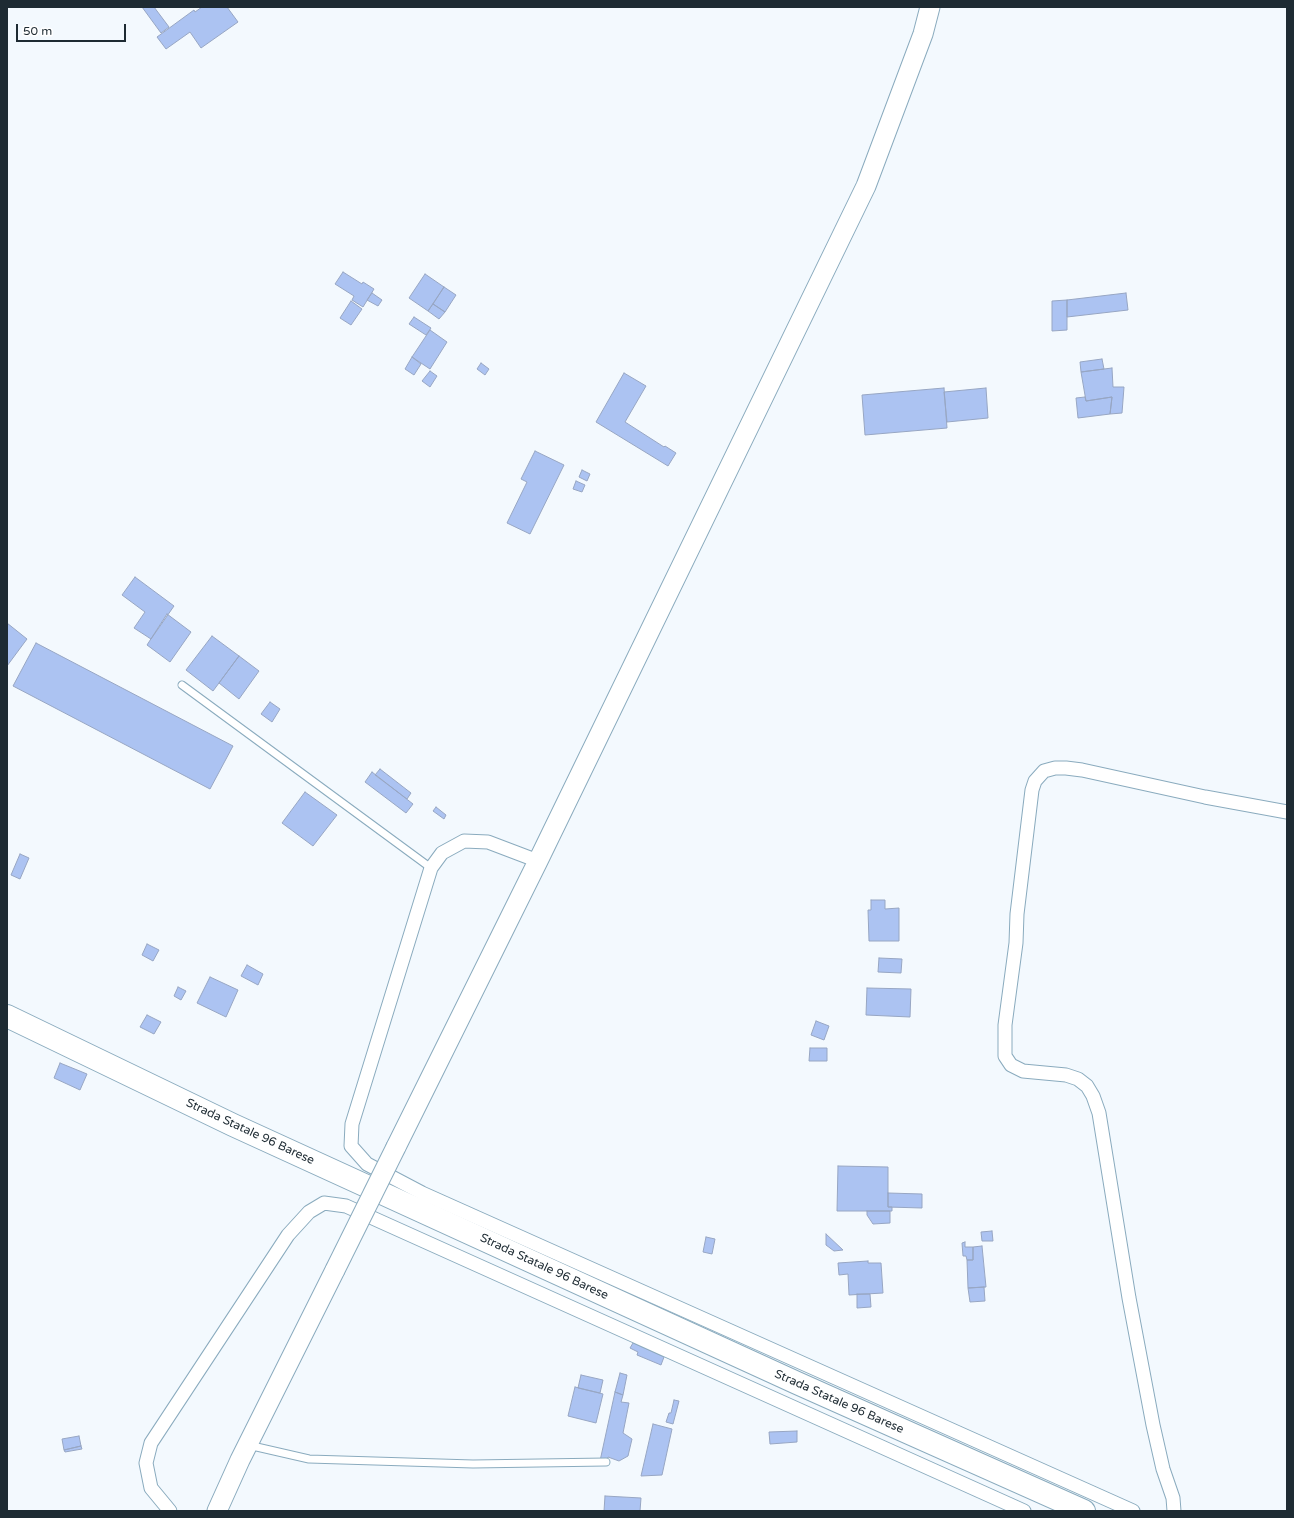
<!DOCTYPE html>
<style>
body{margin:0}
#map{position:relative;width:1294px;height:1518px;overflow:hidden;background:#f3f9fe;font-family:"Varela Round",sans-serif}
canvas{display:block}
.frame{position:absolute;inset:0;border:8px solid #1e2b33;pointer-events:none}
.scale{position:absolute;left:16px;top:24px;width:110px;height:18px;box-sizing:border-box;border:2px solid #1e2b33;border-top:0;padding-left:5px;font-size:12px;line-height:14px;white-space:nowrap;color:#1e2b33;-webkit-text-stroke:3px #fff;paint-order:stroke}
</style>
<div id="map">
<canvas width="1294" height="1518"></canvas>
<div class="frame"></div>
<div class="scale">50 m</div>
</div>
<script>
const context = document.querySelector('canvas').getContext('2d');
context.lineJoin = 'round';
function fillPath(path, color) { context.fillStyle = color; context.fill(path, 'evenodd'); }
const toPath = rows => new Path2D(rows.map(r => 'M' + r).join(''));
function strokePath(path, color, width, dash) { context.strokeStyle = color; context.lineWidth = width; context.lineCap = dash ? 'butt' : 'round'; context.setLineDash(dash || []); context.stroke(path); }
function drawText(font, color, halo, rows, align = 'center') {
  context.font = font + ' "Varela Round",sans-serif'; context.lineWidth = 4; context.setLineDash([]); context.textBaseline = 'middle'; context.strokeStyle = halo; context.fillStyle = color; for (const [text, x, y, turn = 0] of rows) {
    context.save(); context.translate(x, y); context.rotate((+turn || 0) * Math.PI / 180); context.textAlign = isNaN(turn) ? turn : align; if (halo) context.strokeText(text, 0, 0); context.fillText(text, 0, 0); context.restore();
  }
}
const building = toPath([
 [142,7,154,7,169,27,161,33,142,7],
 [202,7,227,7,238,22,201,48,190,32,166,49,157,37,194,10,195,12,202,7],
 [343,272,362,284,363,282,374,289,363,307,352,300,354,296,335,284,343,272],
 [425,274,444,287,428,311,409,298,425,274],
 [444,287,456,295,445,312,433,304,444,287],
 [372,293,382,300,378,306,367,300,372,293],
 [1126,293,1128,310,1067,317,1067,300,1126,293],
 [1067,300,1067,330,1052,331,1052,301,1067,300],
 [351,301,362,309,351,325,340,318,351,301],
 [433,304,445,312,439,319,428,311,433,304],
 [414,317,431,328,426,335,409,324,414,317],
 [430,330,447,342,430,369,412,357,430,330],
 [412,357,421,364,414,375,405,369,412,357],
 [1102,359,1104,369,1081,372,1080,362,1102,359],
 [481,363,489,369,485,375,477,369,481,363],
 [1112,368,1113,387,1124,387,1122,413,1110,414,1112,397,1086,401,1081,372,1112,368],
 [430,371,437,376,430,387,422,381,430,371],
 [624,373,646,386,625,422,664,447,665,446,676,453,668,466,596,422,624,373],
 [944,388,947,428,865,435,862,395,944,388],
 [986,388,988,418,947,422,944,392,986,388],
 [1085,397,1086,401,1112,397,1110,414,1078,418,1076,398,1085,397],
 [535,451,564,465,530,534,507,523,527,482,521,479,535,451],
 [582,470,590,474,587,481,579,477,582,470],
 [576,481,585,485,582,492,573,489,576,481],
 [135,577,174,606,151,639,134,628,145,612,122,595,135,577],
 [167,614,191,632,170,662,147,645,167,614],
 [7,623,27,639,7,666,7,623],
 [212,636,239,656,213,691,186,670,212,636],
 [36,643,233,746,210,789,13,686,36,643],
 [239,656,259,671,239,699,219,683,239,656],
 [270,702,280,709,272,722,261,714,270,702],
 [380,769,411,793,407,799,375,775,380,769],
 [372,772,413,804,406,813,365,782,372,772],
 [305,792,337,815,313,846,282,823,305,792],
 [436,807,446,815,444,819,433,811,436,807],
 [20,854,29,858,20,879,11,875,20,854],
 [871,900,885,900,885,909,899,908,899,941,869,941,868,910,871,910,871,900],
 [147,944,159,950,153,961,142,955,147,944],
 [879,958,902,959,901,973,878,972,879,958],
 [247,965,263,974,258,985,241,976,247,965],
 [210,977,238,990,226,1017,197,1003,210,977],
 [178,987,186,991,181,1000,174,996,178,987],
 [867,988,911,989,910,1017,866,1015,867,988],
 [147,1015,161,1022,154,1034,140,1027,147,1015],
 [816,1021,829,1026,824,1040,811,1035,816,1021],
 [810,1048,827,1048,827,1061,809,1061,810,1048],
 [60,1063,87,1074,80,1090,54,1078,60,1063],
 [838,1166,888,1167,888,1207,892,1207,892,1211,837,1211,838,1166],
 [888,1193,922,1194,922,1208,888,1207,888,1193],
 [867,1211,890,1211,890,1223,873,1224,867,1215,867,1211],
 [992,1231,993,1241,982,1241,981,1232,992,1231],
 [826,1234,843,1250,834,1251,826,1245,826,1234],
 [706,1237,715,1239,712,1254,703,1252,706,1237],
 [965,1242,965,1247,973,1247,973,1260,967,1260,966,1256,963,1256,962,1243,965,1242],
 [982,1246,986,1287,968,1288,967,1260,973,1260,973,1247,982,1246],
 [868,1261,868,1263,881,1263,883,1293,849,1295,848,1274,839,1275,838,1263,868,1261],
 [984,1287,985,1301,970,1302,968,1288,984,1287],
 [857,1294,870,1294,871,1307,857,1308,857,1294],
 [633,1343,664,1357,661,1365,637,1355,638,1352,630,1348,633,1343],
 [620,1373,627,1375,623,1395,615,1392,620,1373],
 [581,1375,603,1380,600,1393,578,1388,581,1375],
 [575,1387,603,1394,596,1423,568,1416,575,1387],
 [615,1392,623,1395,621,1402,629,1403,623,1433,632,1439,628,1456,619,1461,608,1457,606,1462,600,1461,615,1392],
 [674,1400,679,1401,673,1424,666,1422,669,1413,671,1413,674,1400],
 [653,1424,672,1429,662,1475,641,1476,653,1424],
 [797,1431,797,1442,770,1444,769,1432,797,1431],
 [79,1436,81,1446,64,1450,62,1439,79,1436],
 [81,1446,82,1449,65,1452,64,1450,81,1446],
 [605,1496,641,1498,640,1511,604,1511,605,1496]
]);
const lane = toPath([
 [182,685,431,868],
 [248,1445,309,1459,473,1464,606,1462]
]);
const street = toPath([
 [538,861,488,842,464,841,442,853,431,868,352,1124,351,1146,367,1164,422,1193,1133,1511],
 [170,1511,151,1488,146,1463,151,1443,288,1235,309,1212,324,1203,346,1206,1024,1511],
 [1174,1511,1173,1498,1163,1469,1153,1425,1129,1298,1099,1113,1093,1096,1087,1086,1078,1079,1066,1075,1023,1071,1011,1065,1005,1056,1005,1025,1016,943,1017,914,1032,790,1035,781,1044,771,1055,768,1066,768,1082,770,1205,797,1287,812]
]);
const secondary = toPath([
 [396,1147,538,861,866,186,923,34,930,7],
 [217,1511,240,1460,335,1270]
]);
const highway = toPath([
 [7,1016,233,1125,797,1383,1084,1511]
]);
const secondaryBridge = toPath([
 [335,1270,396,1147]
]);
const streetNames = [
 ["Strada Statale 96 Barese",250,1132,25],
 ["Strada Statale 96 Barese",544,1267,25],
 ["Strada Statale 96 Barese",839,1402,24]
];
fillPath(building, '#acc3f2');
strokePath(building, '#97a6c3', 1);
strokePath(lane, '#8aabbe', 9);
strokePath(street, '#8aabbe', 15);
strokePath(secondary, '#8aabbe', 21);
strokePath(highway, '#8aabbe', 24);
strokePath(lane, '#fff', 7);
strokePath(street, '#fff', 13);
strokePath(secondary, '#fff', 19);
strokePath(highway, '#fff', 22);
strokePath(secondaryBridge, '#8aabbe', 21, []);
strokePath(secondaryBridge, '#fff', 19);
drawText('12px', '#1e2b33', '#fff', streetNames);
</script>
